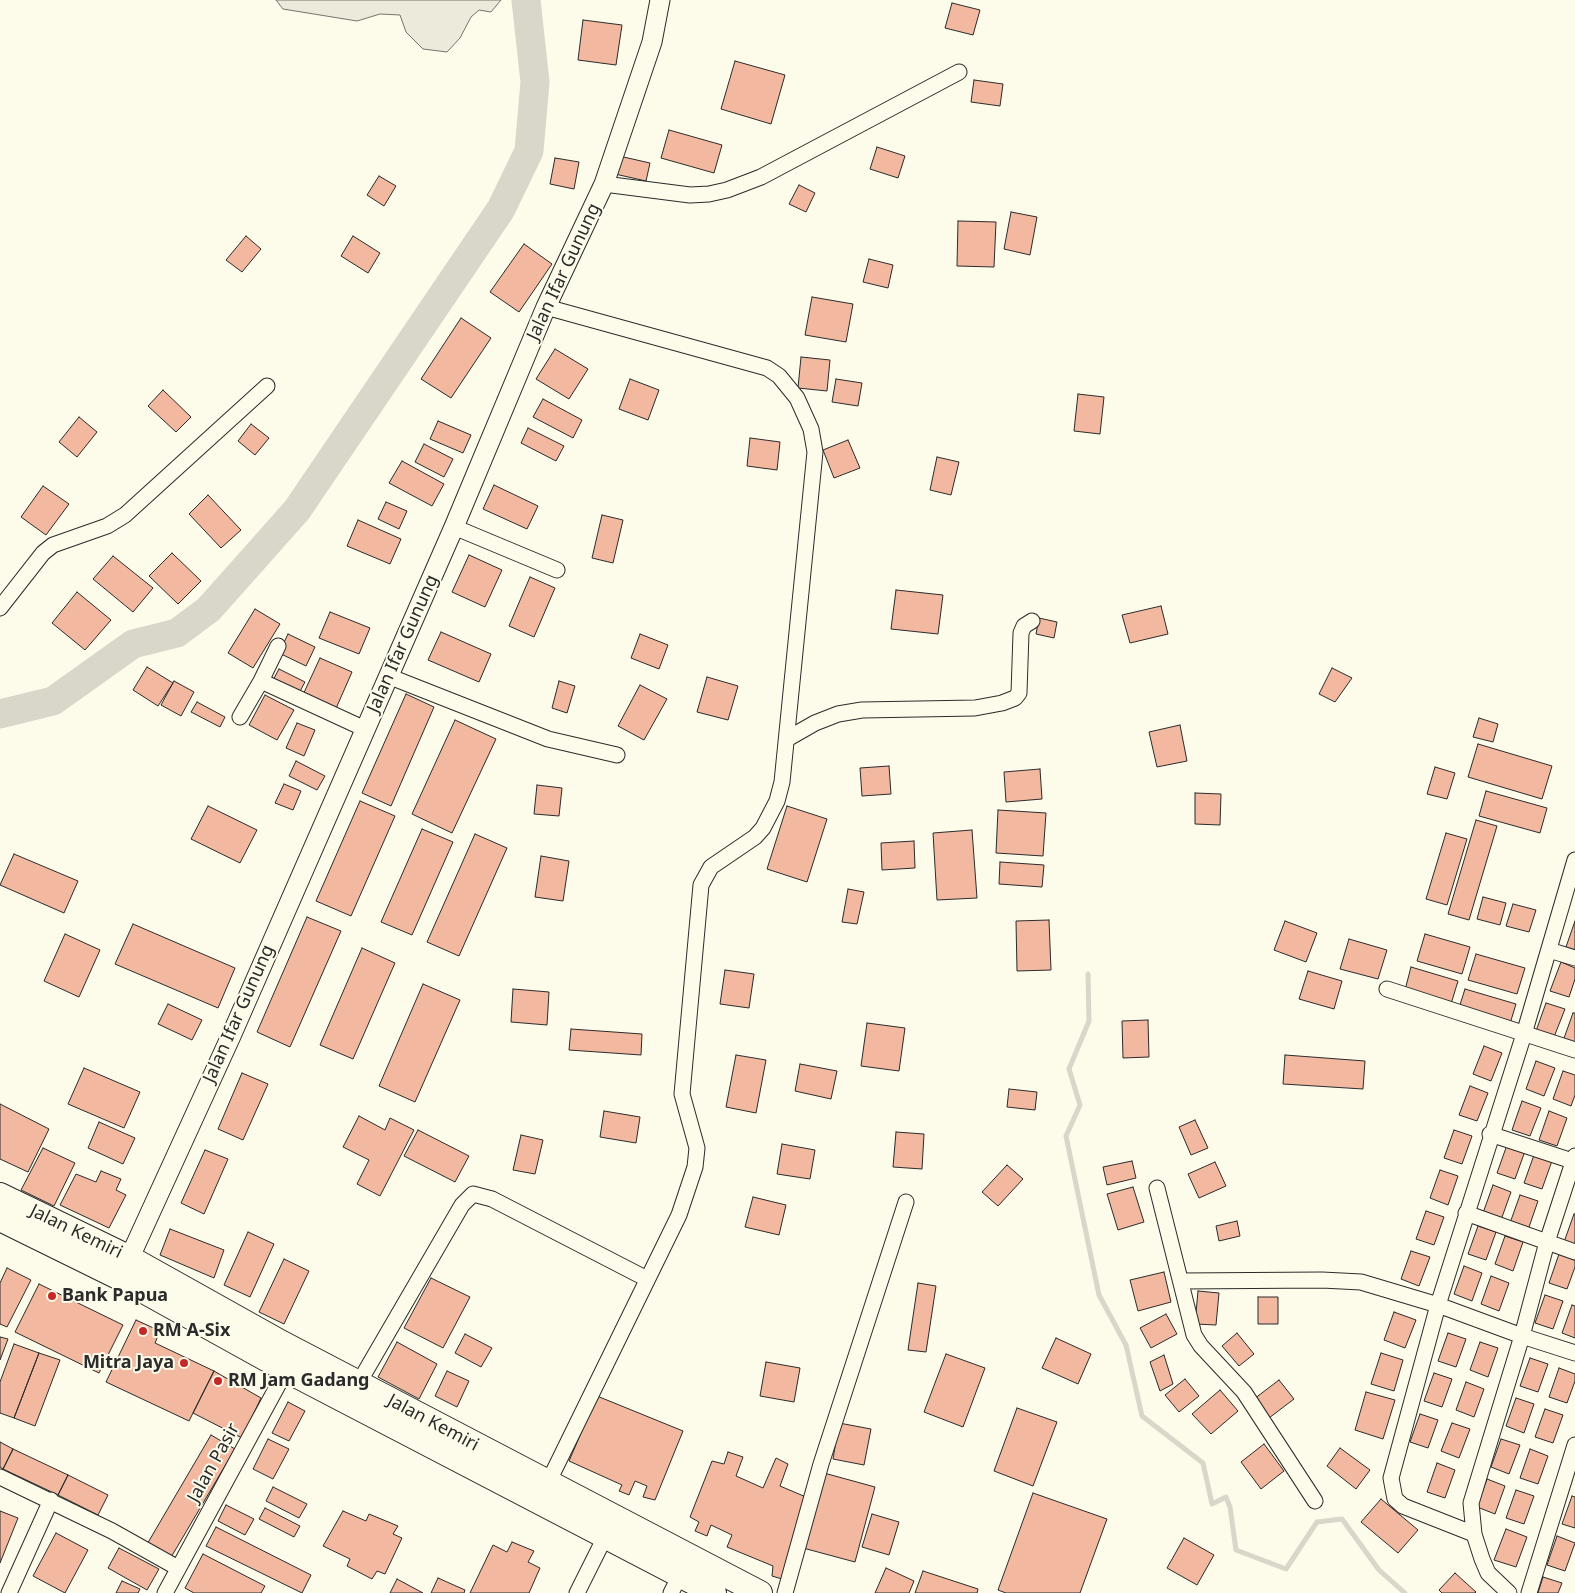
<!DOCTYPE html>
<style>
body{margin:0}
canvas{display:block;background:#fdfbea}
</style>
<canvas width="1575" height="1593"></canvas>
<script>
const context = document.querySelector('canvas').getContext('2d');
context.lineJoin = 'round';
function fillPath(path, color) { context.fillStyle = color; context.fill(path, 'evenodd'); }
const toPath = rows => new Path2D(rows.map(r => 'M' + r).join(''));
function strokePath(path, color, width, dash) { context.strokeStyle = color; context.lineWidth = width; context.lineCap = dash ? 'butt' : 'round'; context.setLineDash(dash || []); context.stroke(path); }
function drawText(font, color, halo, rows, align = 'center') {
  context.font = font + ' "Noto Sans",sans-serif'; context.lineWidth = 4; context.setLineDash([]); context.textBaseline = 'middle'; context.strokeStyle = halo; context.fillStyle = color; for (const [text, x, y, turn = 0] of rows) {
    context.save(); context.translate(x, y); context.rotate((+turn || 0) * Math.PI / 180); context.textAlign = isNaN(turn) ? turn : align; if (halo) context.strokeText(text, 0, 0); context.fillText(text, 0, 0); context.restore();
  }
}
const green = toPath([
 [276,0,501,0,491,12,479,10,471,17,460,38,447,52,423,49,406,32,400,15,380,14,357,21,283,9,276,0]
]);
const stream = toPath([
 [1088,974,1089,1021,1069,1069,1080,1105,1066,1136,1099,1295,1126,1345,1142,1416,1203,1463,1212,1504,1226,1497,1230,1507,1236,1550,1286,1569,1317,1522,1342,1519,1379,1570,1405,1593]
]);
const river = toPath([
 [0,714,53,701,133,644,177,633,209,609,297,510,501,209,529,151,535,82,526,0]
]);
const building = toPath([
 [952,3,980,10,973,35,945,28,952,3],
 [583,20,622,25,616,65,578,60,583,20],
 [735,61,785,75,771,124,721,109,735,61],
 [974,80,1003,84,1000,106,971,102,974,80],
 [669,130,722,145,714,173,661,158,669,130],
 [877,147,905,156,898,178,870,169,877,147],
 [619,156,650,163,646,181,615,174,619,156],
 [555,158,579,162,574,189,550,184,555,158],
 [379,176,396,186,384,206,367,195,379,176],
 [799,185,815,193,806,212,789,204,799,185],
 [1011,212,1037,217,1030,255,1004,249,1011,212],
 [958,221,996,222,994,267,957,266,958,221],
 [246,236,261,249,242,272,226,260,246,236],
 [353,236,380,253,368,273,341,256,353,236],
 [524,244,552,264,519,312,490,292,524,244],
 [869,259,893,265,888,288,863,282,869,259],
 [812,297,853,304,846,342,805,335,812,297],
 [461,318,491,338,451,398,421,379,461,318],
 [555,349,588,369,569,399,536,379,555,349],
 [801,357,830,360,827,391,798,388,801,357],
 [630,379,659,390,648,420,619,409,630,379],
 [836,379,862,383,858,406,832,402,836,379],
 [163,390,191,417,176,432,148,406,163,390],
 [1078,394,1104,397,1100,434,1074,431,1078,394],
 [543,399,582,420,573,438,533,417,543,399],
 [79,417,97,432,77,457,59,442,79,417],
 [438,421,471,435,463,453,430,439,438,421],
 [251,424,269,438,255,455,238,441,251,424],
 [528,428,564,446,556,461,521,443,528,428],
 [750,438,780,442,777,470,747,466,750,438],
 [848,440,860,468,834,478,823,450,848,440],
 [424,444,453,459,444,477,415,462,424,444],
 [937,457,959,462,951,495,930,490,937,457],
 [402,461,444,484,432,506,389,483,402,461],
 [494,485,538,506,527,529,483,509,494,485],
 [43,486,69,504,46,535,21,517,43,486],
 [208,495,241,530,221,548,189,514,208,495],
 [386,502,407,511,399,529,378,519,386,502],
 [602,515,623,520,613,563,592,558,602,515],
 [358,520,401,539,390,564,347,546,358,520],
 [172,553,201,581,178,604,149,576,172,553],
 [469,555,502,570,485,607,452,592,469,555],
 [113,556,153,588,133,612,93,579,113,556],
 [530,577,555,588,534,637,509,626,530,577],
 [896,590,943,595,938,634,891,629,896,590],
 [77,592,111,620,85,650,52,623,77,592],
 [1161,606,1168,634,1130,643,1122,615,1161,606],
 [255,609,280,624,253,668,228,653,255,609],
 [330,612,370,628,359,654,319,638,330,612],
 [1039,618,1057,622,1054,638,1036,634,1039,618],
 [441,632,491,654,479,682,428,660,441,632],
 [288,634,315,647,306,666,279,653,288,634],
 [640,634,668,645,659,669,631,658,640,634],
 [320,658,352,672,334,713,301,699,320,658],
 [147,667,173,683,158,706,133,690,147,667],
 [1332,668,1352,678,1335,702,1319,694,1332,668],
 [279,669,305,682,298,695,272,682,279,669],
 [707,677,738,686,728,720,697,712,707,677],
 [174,681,194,692,181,716,161,705,174,681],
 [559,681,575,686,567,713,552,708,559,681],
 [640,685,667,699,644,740,618,726,640,685],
 [406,694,434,707,391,806,362,793,406,694],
 [265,695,294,710,277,740,249,725,265,695],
 [197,702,225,717,220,727,191,712,197,702],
 [1479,718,1498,724,1493,742,1473,737,1479,718],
 [455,720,496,739,452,833,412,814,455,720],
 [297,723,315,730,304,756,286,748,297,723],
 [1180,725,1187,761,1157,767,1149,732,1180,725],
 [1478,744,1552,766,1542,799,1468,777,1478,744],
 [296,761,325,776,317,790,289,776,296,761],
 [889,766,891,794,862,796,860,768,889,766],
 [1435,767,1455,773,1447,799,1427,794,1435,767],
 [1040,769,1042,799,1006,802,1004,772,1040,769],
 [284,784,301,791,293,810,275,803,284,784],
 [537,785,562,788,559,816,534,814,537,785],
 [1486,791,1547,808,1540,833,1479,816,1486,791],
 [1195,793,1221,794,1220,825,1195,824,1195,793],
 [360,801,395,816,351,916,316,901,360,801],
 [208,806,257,830,240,863,191,839,208,806],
 [787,806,827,819,807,882,767,869,787,806],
 [998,810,1046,813,1043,856,996,853,998,810],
 [1476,820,1497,826,1469,920,1448,914,1476,820],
 [422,829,453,842,412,935,381,922,422,829],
 [972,830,977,898,937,900,933,833,972,830],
 [1446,833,1467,839,1447,905,1426,899,1446,833],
 [475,834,507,848,459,956,427,942,475,834],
 [914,841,915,868,882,870,881,843,914,841],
 [14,854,78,881,64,913,0,885,14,854],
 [541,856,569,861,563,901,535,897,541,856],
 [1000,862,1044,865,1042,887,999,884,1000,862],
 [848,889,864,892,857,924,842,922,848,889],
 [1483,897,1506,903,1500,925,1477,919,1483,897],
 [1513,904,1536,910,1529,932,1506,926,1513,904],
 [307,917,341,931,290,1047,257,1032,307,917],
 [1049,920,1051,970,1017,971,1016,921,1049,920],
 [1285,921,1317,933,1306,962,1274,950,1285,921],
 [1575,921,1575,951,1566,947,1575,921],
 [133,924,235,968,218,1008,115,964,133,924],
 [65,934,100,950,79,997,44,981,65,934],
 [1425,934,1470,947,1462,974,1417,961,1425,934],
 [1349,939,1387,950,1378,979,1340,969,1349,939],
 [362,948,395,963,353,1059,320,1045,362,948],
 [1476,954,1525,968,1517,994,1468,980,1476,954],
 [1561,962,1575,968,1575,979,1569,997,1550,991,1561,962],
 [1411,967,1458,981,1451,1004,1405,990,1411,967],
 [725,970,754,974,749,1008,720,1004,725,970],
 [1308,971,1342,981,1334,1009,1299,999,1308,971],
 [423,984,460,1000,415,1102,379,1086,423,984],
 [513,989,549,992,547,1025,511,1022,513,989],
 [1465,989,1516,1004,1509,1027,1458,1011,1465,989],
 [1546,1003,1565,1009,1554,1037,1536,1031,1546,1003],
 [168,1004,202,1020,192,1040,158,1024,168,1004],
 [1573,1013,1575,1013,1575,1045,1563,1041,1573,1013],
 [1148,1020,1149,1057,1123,1058,1122,1021,1148,1020],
 [867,1023,905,1028,899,1071,861,1066,867,1023],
 [571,1029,642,1034,641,1055,569,1050,571,1029],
 [1484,1046,1502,1053,1491,1081,1473,1074,1484,1046],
 [736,1055,766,1060,756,1113,726,1107,736,1055],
 [1285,1055,1365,1061,1363,1089,1283,1084,1285,1055],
 [1536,1061,1555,1068,1544,1096,1526,1089,1536,1061],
 [800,1064,837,1071,831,1099,795,1091,800,1064],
 [84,1068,140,1092,124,1128,68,1104,84,1068],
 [1563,1071,1575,1075,1575,1095,1571,1106,1553,1099,1563,1071],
 [242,1073,268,1084,243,1140,218,1129,242,1073],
 [1470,1086,1488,1093,1477,1121,1459,1115,1470,1086],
 [1009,1089,1037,1092,1035,1110,1007,1107,1009,1089],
 [1522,1101,1541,1108,1530,1136,1512,1130,1522,1101],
 [0,1104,49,1129,28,1172,0,1159,0,1104],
 [604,1111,640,1117,636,1143,600,1137,604,1111],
 [1549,1111,1567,1118,1557,1146,1539,1140,1549,1111],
 [359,1116,385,1130,390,1118,414,1130,380,1196,357,1184,369,1160,343,1147,359,1116],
 [1195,1120,1208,1148,1191,1155,1179,1127,1195,1120],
 [99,1122,135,1138,123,1164,88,1148,99,1122],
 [418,1130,469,1156,455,1182,404,1156,418,1130],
 [1454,1130,1472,1136,1462,1164,1444,1158,1454,1130],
 [896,1132,924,1134,922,1169,893,1167,896,1132],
 [521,1135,543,1140,535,1174,513,1170,521,1135],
 [782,1144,815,1150,810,1179,777,1174,782,1144],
 [1507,1145,1525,1151,1515,1179,1497,1173,1507,1145],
 [43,1148,75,1163,54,1206,21,1190,43,1148],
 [205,1150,228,1159,204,1214,181,1203,205,1150],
 [1534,1155,1552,1161,1542,1189,1524,1183,1534,1155],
 [1132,1161,1136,1178,1107,1185,1103,1167,1132,1161],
 [1215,1162,1226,1186,1199,1198,1188,1174,1215,1162],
 [1007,1165,1023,1179,998,1206,982,1192,1007,1165],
 [1440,1170,1458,1176,1448,1205,1430,1198,1440,1170],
 [101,1171,121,1179,116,1190,126,1195,109,1228,60,1205,76,1174,96,1182,101,1171],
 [1493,1185,1511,1192,1501,1220,1483,1213,1493,1185],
 [1133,1187,1144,1222,1118,1230,1107,1194,1133,1187],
 [1520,1195,1538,1201,1528,1230,1510,1223,1520,1195],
 [753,1197,786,1205,779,1235,745,1227,753,1197],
 [1426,1211,1444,1217,1434,1245,1416,1239,1426,1211],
 [1574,1214,1575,1214,1575,1246,1564,1242,1574,1214],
 [1237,1221,1240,1236,1219,1241,1216,1226,1237,1221],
 [1478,1226,1496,1232,1486,1260,1468,1254,1478,1226],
 [170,1229,224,1250,214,1278,160,1255,170,1229],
 [248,1232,274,1244,250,1297,224,1285,248,1232],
 [1505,1236,1523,1242,1513,1271,1495,1264,1505,1236],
 [1411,1251,1430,1257,1419,1286,1401,1279,1411,1251],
 [1559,1254,1575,1260,1575,1267,1567,1289,1549,1283,1559,1254],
 [284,1259,309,1271,284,1324,259,1312,284,1259],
 [1464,1266,1482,1273,1472,1301,1454,1294,1464,1266],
 [7,1268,31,1280,7,1327,0,1324,0,1283,7,1268],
 [1164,1272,1171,1302,1138,1311,1130,1280,1164,1272],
 [1491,1276,1509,1283,1499,1311,1481,1304,1491,1276],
 [431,1278,470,1297,443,1348,404,1328,431,1278],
 [918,1283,936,1286,926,1352,908,1350,918,1283],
 [39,1284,123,1325,99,1373,15,1332,39,1284],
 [1198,1291,1219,1293,1216,1325,1195,1324,1198,1291],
 [1545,1295,1563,1301,1553,1329,1535,1323,1545,1295],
 [1258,1297,1278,1297,1278,1324,1258,1324,1258,1297],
 [1572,1305,1575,1306,1575,1338,1562,1333,1572,1305],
 [1394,1312,1416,1320,1405,1348,1384,1340,1394,1312],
 [1166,1314,1177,1334,1151,1348,1140,1328,1166,1314],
 [136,1320,160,1331,155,1343,214,1371,189,1421,106,1382,136,1320],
 [1237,1333,1254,1354,1239,1366,1222,1346,1237,1333],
 [1448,1333,1466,1339,1456,1367,1438,1361,1448,1333],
 [465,1334,492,1348,481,1367,455,1353,465,1334],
 [0,1337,8,1339,0,1360,0,1337],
 [1056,1338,1091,1354,1078,1384,1042,1368,1056,1338],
 [397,1342,437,1364,419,1399,378,1377,397,1342],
 [1480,1342,1498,1348,1488,1377,1470,1370,1480,1342],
 [14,1344,39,1353,14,1418,0,1413,0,1382,14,1344],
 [39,1353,60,1360,35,1426,14,1418,39,1353],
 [1381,1353,1403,1360,1394,1391,1371,1384,1381,1353],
 [946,1354,985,1368,963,1427,924,1412,946,1354],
 [1164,1355,1173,1384,1160,1391,1150,1362,1164,1355],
 [1530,1358,1548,1364,1538,1392,1520,1386,1530,1358],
 [766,1362,800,1368,794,1402,760,1396,766,1362],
 [1559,1368,1575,1374,1575,1381,1567,1403,1549,1397,1559,1368],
 [214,1371,261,1398,242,1438,193,1413,214,1371],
 [447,1371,469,1381,457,1407,435,1396,447,1371],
 [1434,1373,1452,1379,1442,1407,1424,1401,1434,1373],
 [1185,1379,1199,1396,1179,1412,1165,1395,1185,1379],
 [1279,1380,1294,1399,1269,1418,1254,1399,1279,1380],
 [1466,1382,1484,1389,1474,1417,1456,1410,1466,1382],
 [1220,1390,1238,1411,1211,1434,1192,1414,1220,1390],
 [1366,1392,1395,1400,1383,1439,1355,1430,1366,1392],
 [597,1396,683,1431,655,1500,643,1497,647,1486,635,1481,629,1495,619,1491,622,1485,569,1461,597,1396],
 [1516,1398,1534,1404,1524,1433,1506,1426,1516,1398],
 [288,1402,305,1411,289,1441,272,1433,288,1402],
 [1017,1408,1057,1422,1033,1486,994,1471,1017,1408],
 [1545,1409,1563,1415,1553,1443,1535,1437,1545,1409],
 [1420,1414,1438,1420,1428,1448,1410,1442,1420,1414],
 [839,1423,871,1429,864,1465,833,1459,839,1423],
 [1452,1423,1470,1429,1459,1458,1441,1451,1452,1423],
 [211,1435,235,1449,170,1559,146,1546,211,1435],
 [268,1439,289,1449,273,1479,253,1469,268,1439],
 [1501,1439,1520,1445,1509,1474,1491,1467,1501,1439],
 [0,1442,13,1449,3,1469,0,1467,0,1442],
 [1264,1444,1284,1471,1261,1489,1241,1462,1264,1444],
 [1340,1448,1370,1470,1356,1489,1327,1466,1340,1448],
 [13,1449,68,1475,58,1495,3,1469,13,1449],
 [1530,1449,1548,1456,1538,1484,1520,1478,1530,1449],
 [728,1452,743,1457,736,1476,763,1488,776,1458,788,1464,780,1486,806,1497,782,1579,772,1576,773,1566,727,1547,732,1535,711,1525,707,1536,695,1531,699,1522,690,1517,712,1461,724,1464,728,1452],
 [1437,1463,1455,1470,1445,1498,1427,1492,1437,1463],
 [824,1473,875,1487,855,1562,803,1548,824,1473],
 [68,1475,108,1495,98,1515,58,1495,68,1475],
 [1487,1479,1505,1486,1495,1514,1477,1507,1487,1479],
 [273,1487,307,1504,299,1518,266,1501,273,1487],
 [1516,1490,1534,1496,1524,1524,1506,1518,1516,1490],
 [1033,1493,1107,1519,1080,1593,1006,1593,998,1590,1033,1493],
 [1572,1496,1575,1497,1575,1528,1562,1524,1572,1496],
 [1381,1499,1418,1530,1398,1553,1361,1522,1381,1499],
 [226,1505,254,1519,245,1535,218,1521,226,1505],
 [265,1508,300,1526,294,1537,259,1519,265,1508],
 [0,1511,18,1518,0,1563,0,1511],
 [343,1511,366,1521,369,1514,398,1526,393,1534,402,1538,385,1574,377,1571,372,1579,347,1566,350,1559,323,1546,343,1511],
 [872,1514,899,1522,889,1555,862,1547,872,1514],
 [216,1527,311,1575,302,1593,206,1546,216,1527],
 [1506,1529,1527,1537,1516,1567,1494,1560,1506,1529],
 [56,1533,88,1550,65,1593,33,1576,56,1533],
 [1557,1536,1575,1543,1565,1571,1547,1565,1557,1536],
 [1184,1538,1214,1555,1197,1585,1167,1568,1184,1538],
 [512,1542,534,1551,528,1562,540,1568,529,1593,470,1593,493,1545,507,1552,512,1542],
 [119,1548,159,1569,147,1590,108,1568,119,1548],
 [203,1554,265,1586,261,1593,194,1593,185,1588,203,1554],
 [886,1568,914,1581,909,1593,875,1593,886,1568],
 [923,1571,978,1589,977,1593,915,1593,923,1571],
 [1455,1573,1476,1592,1475,1593,1442,1593,1439,1590,1455,1573],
 [1543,1577,1562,1583,1558,1593,1538,1593,1543,1577],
 [438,1578,465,1590,464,1593,431,1593,438,1578],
 [397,1579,423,1593,390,1593,397,1579],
 [122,1581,140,1589,138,1593,116,1593,122,1581]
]);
const minor = toPath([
 [604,184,690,195,709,194,727,190,761,177,959,72],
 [454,527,557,570],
 [0,608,43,553,53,545,107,526,125,515,267,386],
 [388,676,548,739,617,755],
 [261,681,278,646],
 [240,717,261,681,365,729],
 [787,739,815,723,838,714,862,710,975,708,1002,703,1015,698,1019,693,1021,633,1024,626,1032,621],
 [1549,950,1575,958],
 [1387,989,1575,1050],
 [1490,1134,1575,1162],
 [1157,1188,1194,1335,1201,1346,1244,1392,1315,1501],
 [1466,1213,1575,1252],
 [1181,1281,1322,1280,1361,1282,1438,1305,1522,1336,1575,1353],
 [354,1391,462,1205,473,1194,492,1199,647,1279],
 [0,1477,112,1531,178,1568],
 [545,1489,679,1215,695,1167,697,1148,682,1094,701,885,711,867,755,837,763,828,777,801,782,782,815,452,811,429,797,398,779,376,767,368,546,307],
 [1474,1534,1403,1506,1395,1499,1391,1478,1438,1305,1524,1034,1575,860],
 [9,1593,51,1500],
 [165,1593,290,1363],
 [577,1593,609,1529],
 [671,1593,680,1575],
 [785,1593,821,1464,906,1202],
 [1509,1593,1488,1573,1482,1559,1474,1534,1471,1503,1522,1336,1547,1242,1575,1156],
 [1529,1593,1575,1445]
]);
const tertiary = toPath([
 [124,1270,231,1036,454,527,546,307,604,184,652,42,660,0]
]);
const trunk = toPath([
 [0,1195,130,1258,282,1343,760,1593],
 [0,1219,120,1278,286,1370,714,1593]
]);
const markers = [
 [52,1296,5,"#c62828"],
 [143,1331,5,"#c62828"],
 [184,1363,5,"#c62828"],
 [218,1381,5,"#c62828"]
];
const streetNames = [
 ["Jalan Ifar Gunung",564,272,-65],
 ["Jalan Ifar Gunung",403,644,-66],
 ["Jalan Ifar Gunung",239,1014,-66],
 ["Jalan Kemiri",76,1232,26],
 ["Jalan Kemiri",433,1423,28],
 ["Jalan Pasir",214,1463,-61]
];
const poiNames = [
 ["Bank Papua",62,1296],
 ["RM A-Six",153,1331],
 ["Mitra Jaya",174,1363,"right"],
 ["RM Jam Gadang",228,1381]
];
fillPath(green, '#ecebdb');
strokePath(green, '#74746e', 1);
strokePath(stream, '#d8d7c9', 5);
strokePath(river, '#d8d7c9', 29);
fillPath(building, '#f2b8a0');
strokePath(building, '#2b2b2b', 1);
strokePath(minor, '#2b2b2b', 17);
strokePath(tertiary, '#2b2b2b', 21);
strokePath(trunk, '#2b2b2b', 26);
strokePath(minor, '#fdfbea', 15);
strokePath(tertiary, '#fdfbea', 19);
strokePath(trunk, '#fdfbea', 24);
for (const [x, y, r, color] of markers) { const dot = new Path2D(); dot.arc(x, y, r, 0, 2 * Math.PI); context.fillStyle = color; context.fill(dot); strokePath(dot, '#fdfbea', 2); }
drawText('18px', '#2b2b2b', '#fdfbea', streetNames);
drawText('bold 18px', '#2b2b2b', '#fdfbea', poiNames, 'left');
</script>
